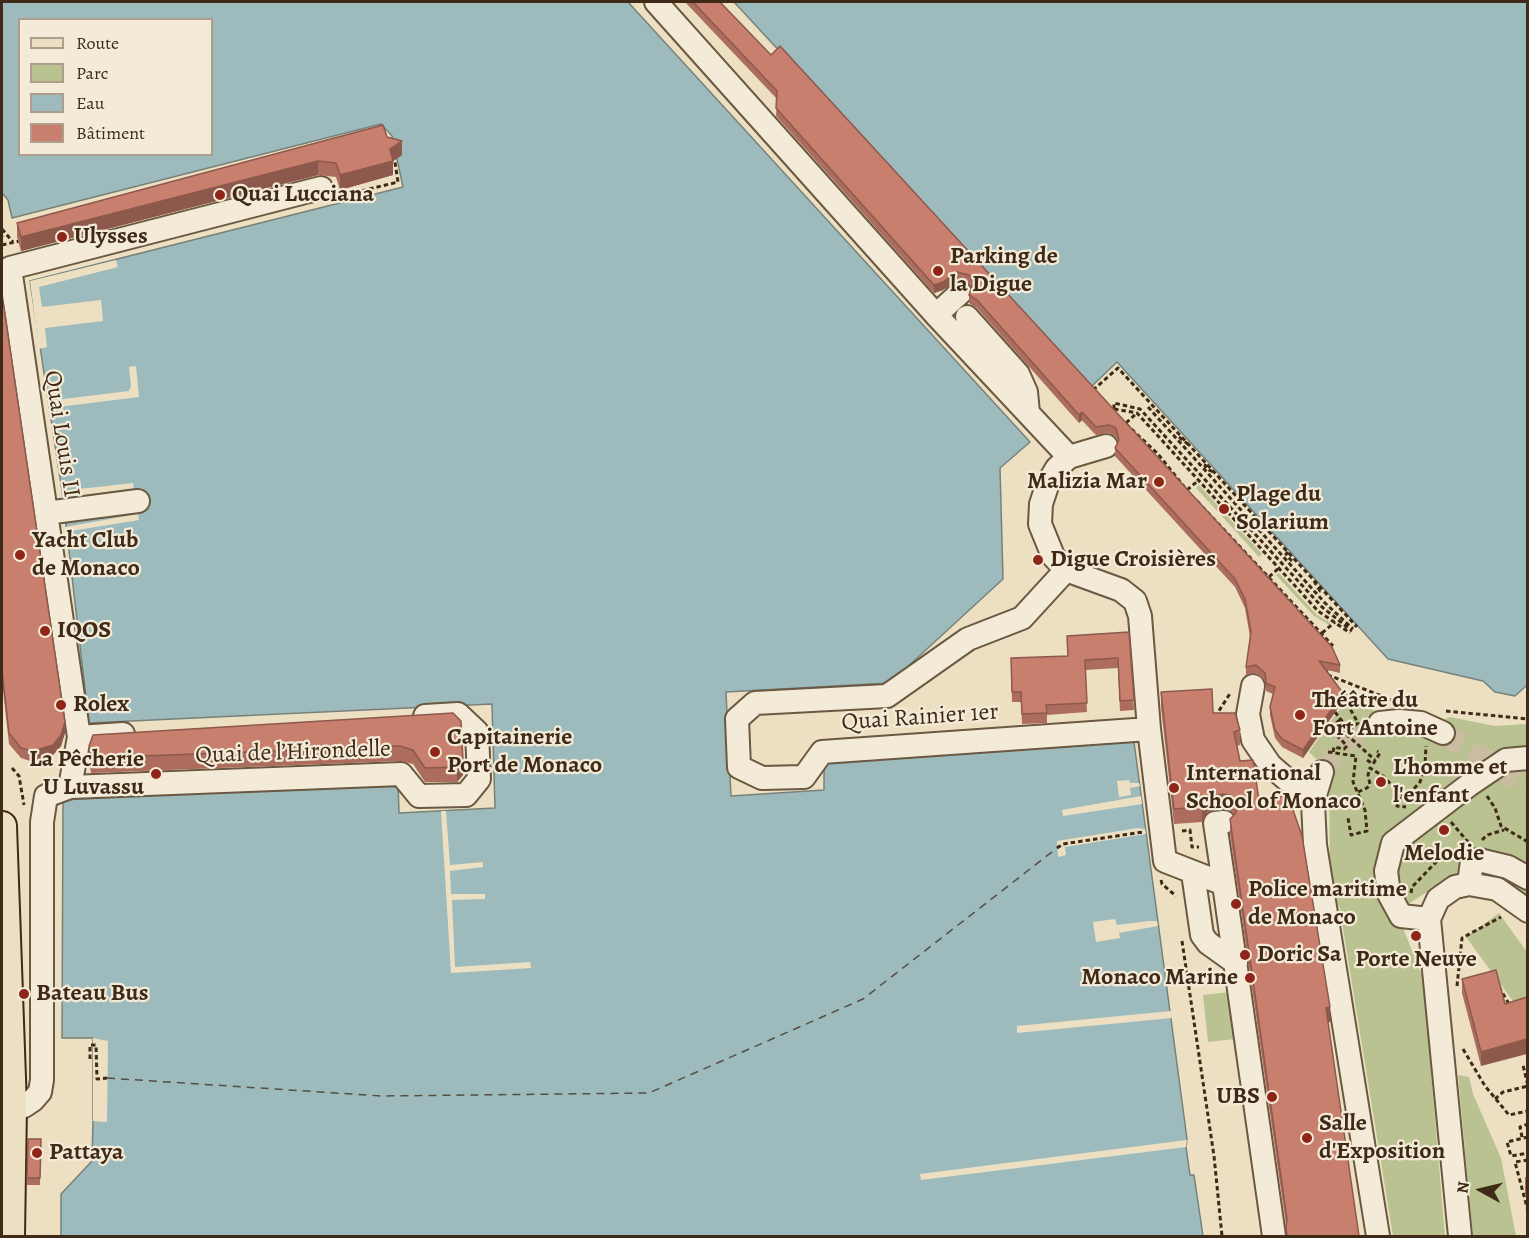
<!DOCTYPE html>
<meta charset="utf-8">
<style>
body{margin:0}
#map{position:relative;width:1529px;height:1238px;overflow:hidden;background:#ede0c2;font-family:Alegreya,serif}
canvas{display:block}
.frame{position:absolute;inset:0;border:3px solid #3e2a16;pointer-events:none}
.legend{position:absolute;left:18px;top:18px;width:195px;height:138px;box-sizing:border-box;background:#f3ebd7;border:2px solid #ab9e8a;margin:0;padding:8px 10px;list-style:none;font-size:18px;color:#3e2a16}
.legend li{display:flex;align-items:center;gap:12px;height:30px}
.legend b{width:30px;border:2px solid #ab9e8a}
.north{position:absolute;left:1451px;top:1160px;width:60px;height:60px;-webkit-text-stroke:4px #f3ebd7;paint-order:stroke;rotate:278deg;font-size:16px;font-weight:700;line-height:24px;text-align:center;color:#3e2a16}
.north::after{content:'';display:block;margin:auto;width:21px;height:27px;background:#3e2a16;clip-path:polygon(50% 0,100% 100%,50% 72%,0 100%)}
</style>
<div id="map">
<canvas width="1529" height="1238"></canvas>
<div class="frame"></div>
<ul class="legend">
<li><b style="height:8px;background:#ede0c2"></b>Route</li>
<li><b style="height:16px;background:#bac292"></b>Parc</li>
<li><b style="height:16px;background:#9dbbbd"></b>Eau</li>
<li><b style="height:16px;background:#c87f6d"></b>Bâtiment</li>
</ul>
<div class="north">N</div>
</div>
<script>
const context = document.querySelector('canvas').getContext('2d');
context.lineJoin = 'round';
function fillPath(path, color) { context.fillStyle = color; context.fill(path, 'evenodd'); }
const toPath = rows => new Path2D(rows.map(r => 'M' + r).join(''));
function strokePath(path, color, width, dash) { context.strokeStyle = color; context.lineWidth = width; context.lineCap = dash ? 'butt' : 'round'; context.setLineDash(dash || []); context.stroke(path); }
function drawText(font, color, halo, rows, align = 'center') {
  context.font = font + ' Alegreya,serif'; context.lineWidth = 4.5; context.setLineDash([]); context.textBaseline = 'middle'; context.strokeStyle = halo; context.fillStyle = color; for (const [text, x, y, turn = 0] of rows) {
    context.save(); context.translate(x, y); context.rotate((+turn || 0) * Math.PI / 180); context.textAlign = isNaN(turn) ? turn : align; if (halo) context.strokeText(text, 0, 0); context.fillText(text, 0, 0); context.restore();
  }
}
const green = toPath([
 [1199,485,1262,554,1259,557,1196,488],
 [1279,573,1317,615,1331,623,1329,625,1314,616,1276,575],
 [1357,690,1374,711,1380,734,1433,736,1439,722,1450,717,1495,726,1527,724,1527,897,1484,871,1460,871,1391,915,1403,928,1423,978,1445,1236,1393,1236,1340,910,1330,881,1329,772,1309,752,1341,707],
 [1499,913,1527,952,1527,995,1515,1004,1466,937],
 [1230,992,1236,1039,1208,1042,1203,995],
 [1458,1075,1469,1077,1473,1094,1501,1158,1516,1236,1473,1236]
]);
const water = toPath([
 [2,2,628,2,1030,442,1000,468,1003,579,890,683,726,692,731,796,824,790,824,759,1134,742,1187,1139,1186,1147,1190,1175,1194,1175,1203,1236,61,1236,61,1194,92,1161,93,1121,93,1038,62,1038,63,800,398,781,399,813,495,808,492,704,89,723,62,491,30,281,403,187,392,136,381,124,12,218,8,200,2,193,2,2],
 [20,20,212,20,212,154,20,154,20,20],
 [734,2,1527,2,1527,685,1515,696,1495,692,1483,681,1388,659,1117,362,1092,386,1087,383,734,2]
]);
const pier = toPath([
 [116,260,118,267,39,287,42,307,101,300,103,321,45,328,47,347,39,349,30,281],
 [136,366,139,397,50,408,47,401,129,391,131,386,129,367],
 [133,483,134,488,62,498,62,491],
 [138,514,139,520,65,532,65,527],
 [1129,780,1130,783,1139,783,1140,786,1130,788,1131,795,1119,797,1117,781],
 [1141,796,1142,804,1063,816,1062,810],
 [441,811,446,811,450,865,483,862,483,867,450,871,451,894,485,894,485,899,452,900,455,967,530,962,531,968,451,973],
 [1138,828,1145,829,1146,834,1065,847,1066,855,1058,857,1057,841],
 [1115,919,1117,925,1149,921,1157,921,1158,926,1119,933,1120,938,1096,942,1093,922],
 [1171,1011,1172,1018,1017,1033,1017,1026],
 [93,1038,108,1041,107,1122,93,1121],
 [1187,1140,1186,1147,921,1180,920,1174]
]);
const ferry = toPath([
 [107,1078,382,1096,649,1093,863,999,1057,848]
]);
const minorTunnel = toPath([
 [1087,410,1138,465],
 [1443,733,1528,786],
 [1322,772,1347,740,1380,723]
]);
const path = toPath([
 [340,196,398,182,394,156],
 [2,229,13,242],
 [2,236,2,237],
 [2,245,20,241],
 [1093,390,1118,368,1357,627],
 [1148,407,1325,603,1353,629],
 [1114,409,1114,403,1140,409,1322,607,1352,631],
 [1114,409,1137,413,1318,611,1350,633],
 [1126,423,1137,413],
 [1126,424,1158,454,1186,489],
 [1179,437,1189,445],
 [1206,464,1205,466,1209,470,1214,472],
 [1187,490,1199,480],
 [1197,501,1333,646],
 [1260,522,1262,528,1268,530],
 [1288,552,1286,554,1289,558,1293,562,1295,560],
 [1269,577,1279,568],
 [1314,581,1320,591,1322,590],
 [1322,633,1335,622],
 [1326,667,1328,675,1392,700],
 [1446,711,1528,719],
 [1335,712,1349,730,1358,723,1343,696,1346,693,1362,700],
 [1215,717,1231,692],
 [1335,724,1375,760],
 [1328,752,1356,756,1353,782,1365,810,1367,831,1351,835,1348,818],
 [1333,752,1334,747,1344,749,1347,746,1330,728,1341,719],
 [1367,760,1373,764,1380,753,1377,751],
 [12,768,19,776,24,805],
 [1358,792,1367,788,1370,784,1368,775,1370,768,1383,776,1401,795,1397,806,1406,807],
 [1401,795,1411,792,1420,782,1425,765,1426,746],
 [1487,796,1495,808,1501,826,1528,842],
 [1451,822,1468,842],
 [1182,831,1190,830,1192,847,1199,847],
 [1482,840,1487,835,1504,830],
 [1057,848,1063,844,1143,832],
 [1161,880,1162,884,1176,896],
 [1411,893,1412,887,1440,858,1453,858],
 [1182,941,1214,1156,1222,1236],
 [1187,977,1215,973],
 [1457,986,1462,938,1501,917],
 [1499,987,1509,1004],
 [1463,1049,1485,1086,1509,1115,1528,1111],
 [90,1059,90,1045,96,1045,97,1079,107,1078],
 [1495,1099,1503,1092,1528,1086,1523,1065],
 [1522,1137,1520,1127,1528,1124],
 [1528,1137,1507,1142,1511,1156,1528,1153],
 [1528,1160,1515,1162,1528,1211]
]);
const minor = toPath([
 [656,2,936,315,1069,457],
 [936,315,960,293],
 [967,317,1018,374,1026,392,1028,413],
 [1106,446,1069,457,1057,468,1048,483,1041,504,1040,524,1053,556,1066,570,1121,590,1135,601,1140,616,1149,729,1165,861,1224,884,1274,1236],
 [46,513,138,501],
 [1066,570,1022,618,968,639,887,696,755,703,737,719,739,767,762,778,804,777,822,752,1149,729],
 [1253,686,1248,714,1253,740,1270,765,1313,802],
 [1380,723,1399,721,1421,723,1443,733],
 [79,737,123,734],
 [1322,772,1313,802,1315,845,1378,1236],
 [70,787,79,737,10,268,321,188],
 [1224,822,1215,823,1224,884],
 [1193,873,1202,935,1208,943,1236,963],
 [1469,884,1472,861,1479,860,1508,867,1528,878],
 [1429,919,1401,916,1389,894,1386,871,1393,843,1469,785,1506,760,1528,758],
 [12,1106,24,1106,33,1100,40,1092,42,1080,42,822,46,796,70,787,401,774,419,796,466,795,479,779,477,732,458,714,425,716],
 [1460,1236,1429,919,1438,899,1455,887,1469,884,1497,889,1528,911]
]);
const major = toPath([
 [2,826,12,1106,10,1236]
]);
const wall = toPath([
 [685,2,720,2,1340,665,1340,673,1327,670,1343,701,1303,758,1282,747,1275,738,1270,715,1270,707,1273,694,1266,691,1265,681,1256,673,1246,675,1246,667,1250,637,1245,608,1235,587,1115,456,1115,448,1118,443,1116,437,1109,433,1096,435,1082,420,1079,423,977,308,969,303,969,295,972,287,969,284,957,280,943,290,934,293,776,116,777,99],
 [387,137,402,155,393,161,393,175,340,190,336,177,318,175,21,251,17,237,17,223],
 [2,301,65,733,61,746,53,755,33,762,21,758,9,744,2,681],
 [1129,632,1134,710,1120,711,1118,668,1085,670,1087,712,1047,715,1047,723,1022,724,1021,702,1012,702,1011,658,1068,656,1067,636],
 [1161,692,1213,713,1240,730,1240,745,1237,746,1240,761,1259,800,1330,1022,1328,1022,1359,1236,1286,1236,1286,1225,1230,834,1230,819,1234,815,1230,810,1223,809,1207,812,1202,822,1174,824,1161,707],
 [453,713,463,775,457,782,425,782,413,764,400,761,91,773,89,760,89,746],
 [1462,979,1505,1004,1481,1066,1462,993],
 [28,1139,41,1139,40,1185,27,1185],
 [1525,1177,1527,1177,1527,1202,1525,1194]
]);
const shadedWall = toPath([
 [402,141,402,155,393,161,393,175,340,190,340,175,390,149],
 [318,161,318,175,21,251,21,237],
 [957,272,957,280,943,290,934,293,934,285],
 [1082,412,1082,420,1079,423,1079,415],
 [1343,693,1343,701,1303,758,1303,750],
 [65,722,65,733,61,746,53,755,33,762,33,751],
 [463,761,463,775,457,782,457,767],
 [1223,794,1223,809,1207,812,1202,822,1202,807,1207,797],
 [1330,1007,1330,1022,1326,1023,1326,1008],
 [1527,1039,1527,1054,1481,1066,1481,1052]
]);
const building = toPath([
 [693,2,720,2,771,55,780,46,1332,647,1340,665,1319,661,1343,693,1303,750,1282,739,1275,730,1270,707,1275,687,1266,683,1265,673,1256,665,1246,667,1251,632,1245,599,1235,579,1115,448,1119,440,1116,428,1109,425,1096,427,1082,412,1079,415,977,300,969,295,973,282,969,275,957,272,943,282,934,285,776,108,777,91,693,2],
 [383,125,387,137,402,141,390,149,393,161,340,175,336,163,318,161,21,237,17,223,383,125],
 [2,301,3,301,65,722,61,735,53,745,33,751,21,748,9,733,2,671,2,301],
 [1129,632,1134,700,1120,701,1118,658,1085,660,1087,703,1046,705,1047,713,1022,714,1021,692,1012,692,1011,658,1068,656,1067,636,1129,632],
 [1212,689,1213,713,1235,713,1240,730,1234,732,1240,761,1253,760,1259,800,1284,796,1292,807,1302,836,1330,1007,1326,1008,1359,1236,1287,1236,1286,1227,1287,1219,1230,819,1236,813,1237,805,1230,795,1223,794,1207,797,1202,807,1174,809,1161,692,1212,689],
 [453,713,461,721,463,761,457,767,425,768,413,750,400,746,91,758,89,746,93,735,453,713],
 [1496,970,1505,1004,1527,997,1527,1039,1481,1052,1462,979,1496,970],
 [28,1139,41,1139,40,1178,27,1178,28,1139]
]);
const markers = [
 [220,195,6,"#8f2418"],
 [62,237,6,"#8f2418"],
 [938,271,6,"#8f2418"],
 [1159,482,6,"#8f2418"],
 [1224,509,6,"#8f2418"],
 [20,555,6,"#8f2418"],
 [1038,560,6,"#8f2418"],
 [45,631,6,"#8f2418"],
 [61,705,6,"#8f2418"],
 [1300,715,6,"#8f2418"],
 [435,752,6,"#8f2418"],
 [156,774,6,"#8f2418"],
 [1381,782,6,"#8f2418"],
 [1174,788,6,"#8f2418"],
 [1444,830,6,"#8f2418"],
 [1236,904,6,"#8f2418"],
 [1416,936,6,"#8f2418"],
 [1245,955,6,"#8f2418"],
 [1250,978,6,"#8f2418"],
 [24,994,6,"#8f2418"],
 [1272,1097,6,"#8f2418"],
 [1307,1138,6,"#8f2418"],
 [37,1153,6,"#8f2418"]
];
const poiNames = [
 ["Quai Lucciana",232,195],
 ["Ulysses",74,237],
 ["Parking de",950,257],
 ["la Digue",950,285],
 ["Malizia Mar",1147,482,"right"],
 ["Plage du",1236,495],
 ["Solarium",1236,523],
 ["Yacht Club",32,541],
 ["de Monaco",32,569],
 ["Digue Croisières",1050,560],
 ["IQOS",57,631],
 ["Théâtre du",1312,701],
 ["Fort Antoine",1312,729],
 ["Rolex",73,705],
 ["Capitainerie",447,738],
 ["Port de Monaco",447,766],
 ["La Pêcherie",144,760,"right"],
 ["U Luvassu",144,788,"right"],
 ["L'homme et",1393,768],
 ["l'enfant",1393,796],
 ["International",1186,774],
 ["School of Monaco",1186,802],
 ["Melodie",1444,854,"center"],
 ["Police maritime",1248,890],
 ["de Monaco",1248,918],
 ["Doric Sa",1257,955],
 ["Porte Neuve",1416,960,"center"],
 ["Monaco Marine",1238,978,"right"],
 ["Bateau Bus",36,994],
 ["UBS",1260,1097,"right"],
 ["Salle",1319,1124],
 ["d'Exposition",1319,1152],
 ["Pattaya",49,1153]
];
const streetNames = [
 ["Quai Louis II",61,434,81],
 ["Quai Rainier 1er",920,718,-4],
 ["Quai de l’Hirondelle",293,753,-2]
];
fillPath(green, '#bac292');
fillPath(water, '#9dbbbd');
strokePath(water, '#77817a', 1.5);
fillPath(pier, '#ede0c2');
strokePath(ferry, '#564e40', 1.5, [8, 6]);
strokePath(minorTunnel, '#cabca0', 22, [22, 11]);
strokePath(minor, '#6a5841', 26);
strokePath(major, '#3e2a16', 32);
strokePath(path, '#3e2a16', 3, [4.5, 3]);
strokePath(minor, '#f3ebd7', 22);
strokePath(major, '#ede0c2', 28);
fillPath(wall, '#ac6d5e');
fillPath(shadedWall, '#8c594c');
fillPath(building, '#c87f6d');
strokePath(building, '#8c594c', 1.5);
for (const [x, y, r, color] of markers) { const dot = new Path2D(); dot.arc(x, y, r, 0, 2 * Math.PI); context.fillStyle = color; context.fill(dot); strokePath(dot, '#f3ebd7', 2); }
drawText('bold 24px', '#3e2a16', '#f3ebd7', poiNames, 'left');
drawText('24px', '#3e2a16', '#f3ebd7', streetNames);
</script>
